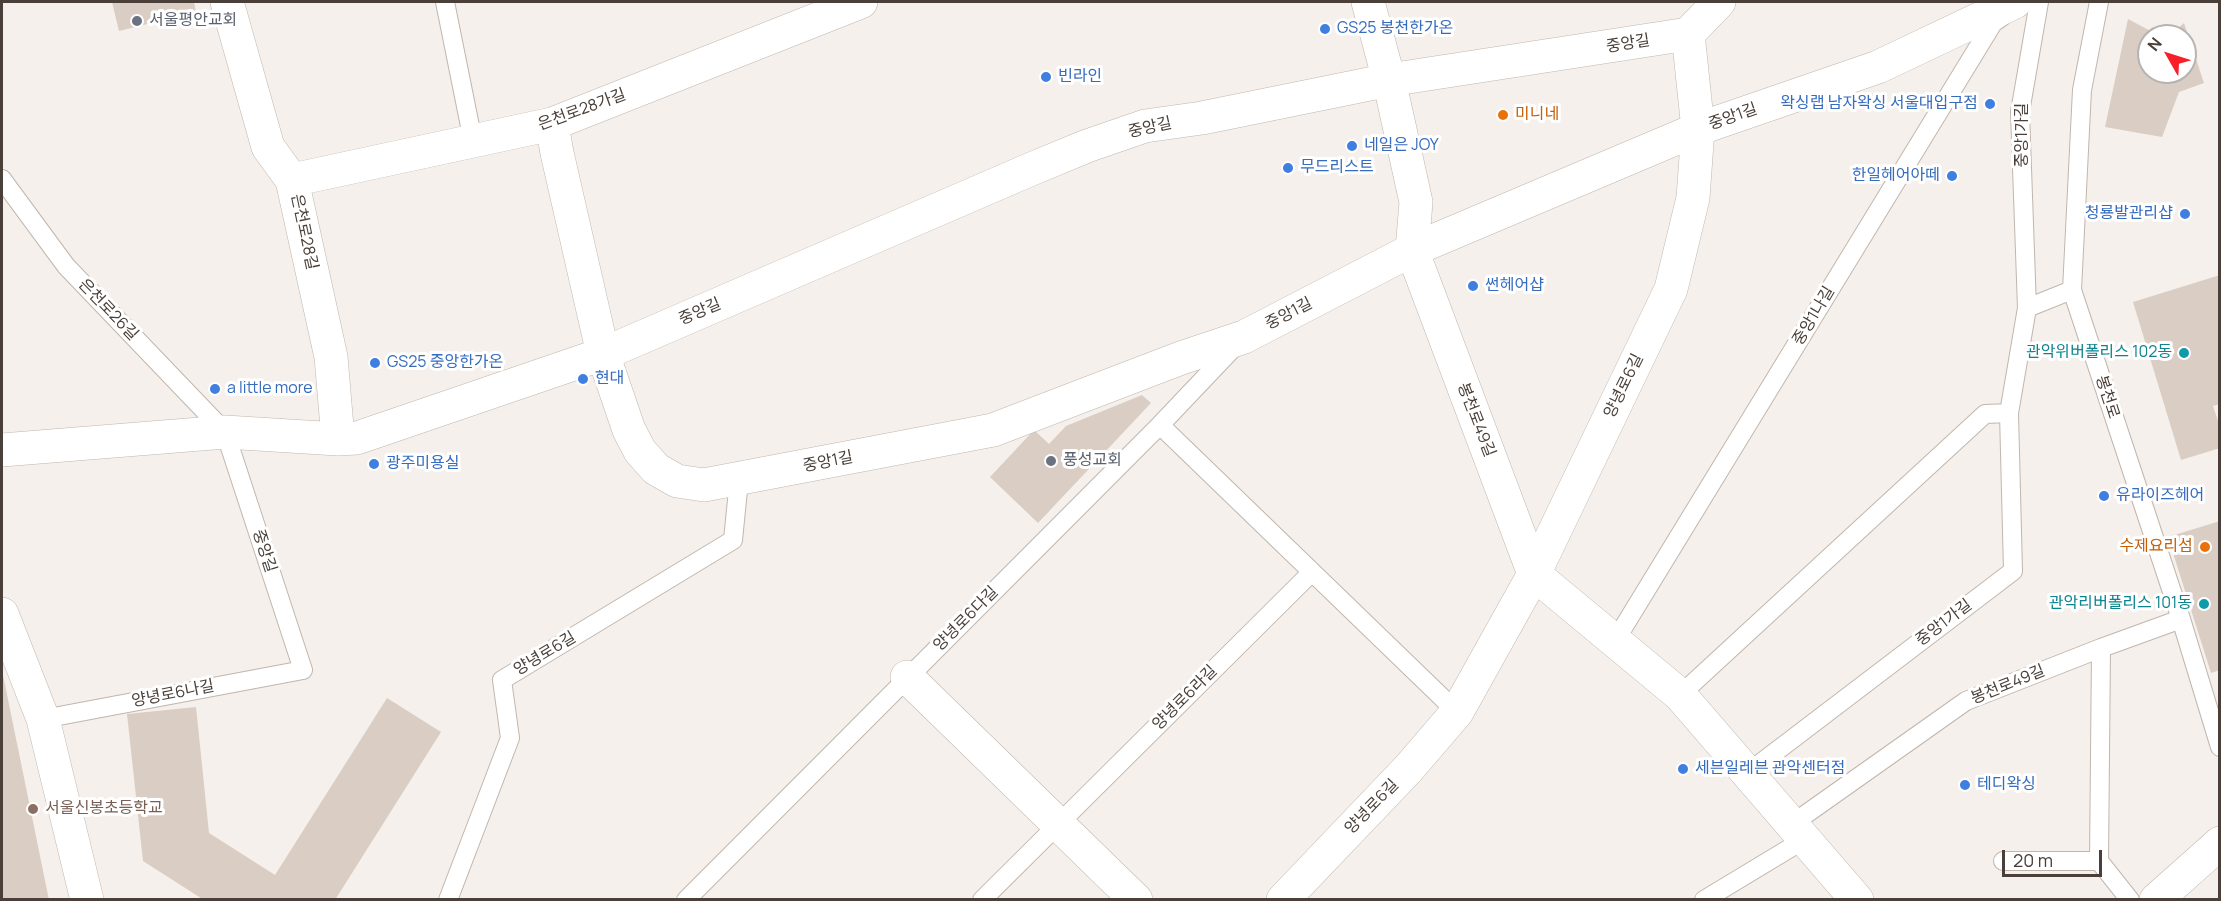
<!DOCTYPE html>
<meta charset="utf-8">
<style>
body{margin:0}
#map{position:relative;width:2221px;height:901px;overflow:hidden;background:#f5f0eb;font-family:Manrope,sans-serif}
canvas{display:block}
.frame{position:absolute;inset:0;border:3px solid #4a4039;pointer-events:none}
.north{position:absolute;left:2137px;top:24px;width:60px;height:60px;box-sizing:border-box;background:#fff;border:2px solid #b7b3b0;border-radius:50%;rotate:309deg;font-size:16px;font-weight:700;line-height:24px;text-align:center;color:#4a4039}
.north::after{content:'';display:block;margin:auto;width:21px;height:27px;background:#f81f29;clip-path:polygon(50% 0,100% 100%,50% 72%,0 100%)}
.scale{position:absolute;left:2002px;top:850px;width:100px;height:27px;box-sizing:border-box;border:3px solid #4a4039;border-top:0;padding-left:8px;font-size:18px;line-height:21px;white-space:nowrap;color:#4a4039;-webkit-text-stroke:4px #fff;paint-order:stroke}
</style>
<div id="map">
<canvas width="2221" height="901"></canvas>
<div class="frame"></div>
<div class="north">N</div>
<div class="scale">20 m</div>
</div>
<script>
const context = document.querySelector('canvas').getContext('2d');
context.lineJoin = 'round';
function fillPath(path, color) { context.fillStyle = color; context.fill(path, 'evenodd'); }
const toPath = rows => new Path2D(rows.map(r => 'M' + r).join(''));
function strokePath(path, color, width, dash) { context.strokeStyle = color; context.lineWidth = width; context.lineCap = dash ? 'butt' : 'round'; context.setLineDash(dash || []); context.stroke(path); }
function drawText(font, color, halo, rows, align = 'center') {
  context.font = font + ' Manrope,"Noto Sans KR",sans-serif'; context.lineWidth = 6; context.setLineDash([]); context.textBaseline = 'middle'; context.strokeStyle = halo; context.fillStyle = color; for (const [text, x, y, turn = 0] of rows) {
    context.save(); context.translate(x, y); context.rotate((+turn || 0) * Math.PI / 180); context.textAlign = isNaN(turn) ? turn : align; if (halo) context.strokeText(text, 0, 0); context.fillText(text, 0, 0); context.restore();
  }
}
const building = toPath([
 [112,2,194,2,196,12,119,31],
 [2128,19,2160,36,2149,36,2149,72,2185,72,2185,36,2169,36,2184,23,2204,83,2179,92,2162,137,2105,127],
 [2220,275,2220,404,2213,406,2220,427,2220,448,2181,460,2133,302],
 [1142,395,1151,403,1038,523,990,477,1034,430,1049,444,1066,426],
 [2220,521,2220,670,2211,673,2168,537],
 [2,675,3,675,49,900,2,900],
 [387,698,441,732,335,900,204,900,143,861,127,714,196,707,209,833,275,875]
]);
const service = toPath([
 [445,2,473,141],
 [2099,2,2082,90,2072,290,2181,619,2220,747],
 [2,179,66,266,225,432,303,670,43,719],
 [2027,308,2072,290],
 [1160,425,1457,712],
 [1615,641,1993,23,2003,16],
 [2101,648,2099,861,2130,900],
 [1680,695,1985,414,2009,413,2027,308,2020,112,2039,2],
 [1749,772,2013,571,2009,413],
 [1792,824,1966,701,2101,648,2181,619],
 [2003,861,2099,861],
 [448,900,510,738,502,680,733,540,739,480],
 [686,900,1160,425,1236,345],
 [982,900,1312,572],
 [1704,900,1805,839]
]);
const minor = toPath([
 [227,2,268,147,292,180,331,357,338,439],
 [1368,2,1389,80,1416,202,1412,250,1534,574,1680,695,1857,900],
 [552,124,557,153,603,354,629,430,640,451,656,469,677,481,704,485,993,430,1181,358,1244,337,1412,250,1698,129,1878,67,2015,2],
 [292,180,552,124,861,2],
 [2,450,225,432,338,439,357,438,603,354,1029,170,1087,146,1145,126,1202,118,1389,80,1688,34,1719,2],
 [2,614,43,719,87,900],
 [907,677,1136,900],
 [1283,900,1409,768,1457,712,1534,574,1671,289,1693,198,1698,129,1688,34],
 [2156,900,2220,843]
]);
const markers = [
 [137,21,6,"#6b7280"],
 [1325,29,6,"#3f7fe0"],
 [1046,77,6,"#3f7fe0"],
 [1990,104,6,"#3f7fe0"],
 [1503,115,6,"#e8710a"],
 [1352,146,6,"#3f7fe0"],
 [1288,168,6,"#3f7fe0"],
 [1952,176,6,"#3f7fe0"],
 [2185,214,6,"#3f7fe0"],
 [1473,286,6,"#3f7fe0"],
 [2184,353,6,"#0f9aa8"],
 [375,363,6,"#3f7fe0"],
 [583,379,6,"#3f7fe0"],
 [215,389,6,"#3f7fe0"],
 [1051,461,6,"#6b7280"],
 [374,464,6,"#3f7fe0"],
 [2104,496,6,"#3f7fe0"],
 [2205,547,6,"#e8710a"],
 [2204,604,6,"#0f9aa8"],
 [1683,769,6,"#3f7fe0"],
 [1965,785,6,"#3f7fe0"],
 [33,809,6,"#8d6e63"]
];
const worshipNames = [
 ["서울평안교회",149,21],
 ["풍성교회",1063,461]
];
const shopNames = [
 ["GS25 봉천한가온",1337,29],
 ["빈라인",1058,77],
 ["왁싱랩 남자왁싱 서울대입구점",1978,104,"right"],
 ["네일은 JOY",1364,146],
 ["무드리스트",1300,168],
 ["한일헤어아떼",1940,176,"right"],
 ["청룡발관리샵",2173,214,"right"],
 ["썬헤어샵",1485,286],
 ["GS25 중앙한가온",387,363],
 ["현대",595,379],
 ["a little more",227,389],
 ["광주미용실",386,464],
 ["유라이즈헤어",2116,496],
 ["세븐일레븐 관악센터점",1695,769],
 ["테디왁싱",1977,785]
];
const streetNames = [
 ["중앙길",1628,44,-9],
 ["은천로28가길",582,110,-20],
 ["중앙1길",1733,117,-19],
 ["중앙길",1150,128,-13],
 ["중앙1가길",2023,135,-90],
 ["은천로28길",304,232,78],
 ["은천로26길",108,310,46],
 ["중앙길",700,312,-23],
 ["중앙1길",1289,314,-27],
 ["중앙1나길",1814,316,-59],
 ["양녕로6길",1624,386,-64],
 ["봉천로",2107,397,72],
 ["봉천로49길",1476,420,69],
 ["중앙1길",828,462,-11],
 ["중앙길",264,551,72],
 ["양녕로6다길",966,619,-45],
 ["중앙1가길",1944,623,-37],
 ["양녕로6길",545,654,-31],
 ["봉천로49길",2008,685,-22],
 ["양녕로6나길",173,694,-11],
 ["양녕로6라길",1185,698,-45],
 ["양녕로6길",1372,807,-46]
];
const foodNames = [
 ["미니네",1515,115],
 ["수제요리섬",2193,547,"right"]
];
const cultureNames = [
 ["관악위버폴리스 102동",2172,353],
 ["관악리버폴리스 101동",2192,604]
];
const educationNames = [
 ["서울신봉초등학교",45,809]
];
fillPath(building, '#dacdc3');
strokePath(service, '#c1b6ad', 20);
strokePath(minor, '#c1b6ad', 34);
strokePath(service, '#fff', 18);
strokePath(minor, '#fff', 33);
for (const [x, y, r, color] of markers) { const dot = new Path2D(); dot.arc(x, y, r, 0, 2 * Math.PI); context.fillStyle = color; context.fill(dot); strokePath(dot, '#fff', 2); }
drawText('16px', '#5b616d', '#fff', worshipNames, 'left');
drawText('16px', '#366cbe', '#fff', shopNames, 'left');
drawText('16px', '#4a4039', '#fff', streetNames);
drawText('16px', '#c56008', '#fff', foodNames, 'left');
drawText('16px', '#0d838f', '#fff', cultureNames, 'right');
drawText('16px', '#785e54', '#fff', educationNames, 'left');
</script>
